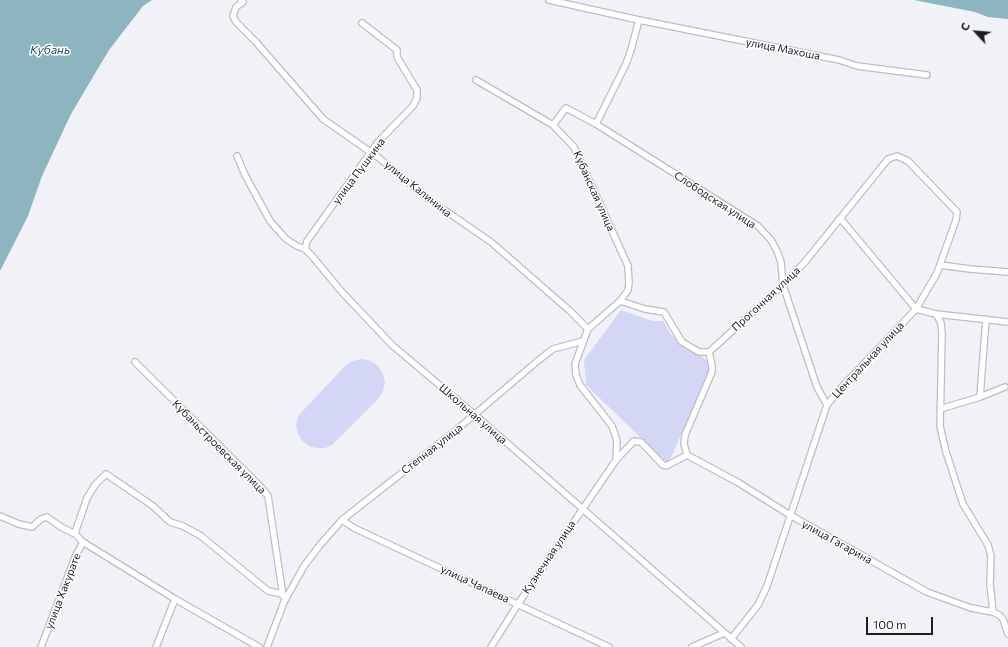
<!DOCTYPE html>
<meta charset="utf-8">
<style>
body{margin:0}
#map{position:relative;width:1008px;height:647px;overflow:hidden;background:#f1f1f8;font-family:Commissioner,sans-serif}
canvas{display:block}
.north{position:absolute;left:956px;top:12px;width:40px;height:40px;-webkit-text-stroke:3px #fff;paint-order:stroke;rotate:296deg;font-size:11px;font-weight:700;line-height:16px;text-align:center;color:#1e1e21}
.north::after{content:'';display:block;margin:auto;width:14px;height:18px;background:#1e1e21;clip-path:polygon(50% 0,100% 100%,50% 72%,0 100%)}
.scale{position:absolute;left:866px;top:617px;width:67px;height:18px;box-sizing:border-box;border:2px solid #1e1e21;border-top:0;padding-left:5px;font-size:12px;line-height:14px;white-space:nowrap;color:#1e1e21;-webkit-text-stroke:3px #fff;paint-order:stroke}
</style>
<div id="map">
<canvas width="1008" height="647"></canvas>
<div class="north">С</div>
<div class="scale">100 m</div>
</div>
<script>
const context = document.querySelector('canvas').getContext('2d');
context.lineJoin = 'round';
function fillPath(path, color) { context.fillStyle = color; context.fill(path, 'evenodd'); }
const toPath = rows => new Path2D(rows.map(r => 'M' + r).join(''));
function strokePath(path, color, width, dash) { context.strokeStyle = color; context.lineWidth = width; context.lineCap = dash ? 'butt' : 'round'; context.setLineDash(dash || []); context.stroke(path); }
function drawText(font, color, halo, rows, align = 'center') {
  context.font = font + ' Commissioner,sans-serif'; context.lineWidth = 3; context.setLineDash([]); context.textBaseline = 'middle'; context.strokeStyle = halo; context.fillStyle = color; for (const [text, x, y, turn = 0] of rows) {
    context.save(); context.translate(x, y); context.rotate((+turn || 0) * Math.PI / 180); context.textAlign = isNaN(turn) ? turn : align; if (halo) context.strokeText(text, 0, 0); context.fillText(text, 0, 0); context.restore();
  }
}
const green = toPath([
 [621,310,652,321,663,321,672,336,709,362,713,368,685,430,683,430,668,464,586,385,584,360],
 [362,359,371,361,378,366,383,374,385,383,383,391,378,399,332,445,325,448,318,448,311,447,303,442,298,434,296,425,298,416,345,366,353,361]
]);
const water = toPath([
 [0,0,152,0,143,6,109,50,71,114,42,176,28,216,0,271],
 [914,0,1008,0,1008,19,988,17,975,12]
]);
const minor = toPath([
 [241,0,243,2,236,7,233,16,236,22,256,42,323,119,379,158,427,198,491,242,570,311,588,329],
 [549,0,639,20,839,60,857,66,927,75],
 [476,80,553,125,574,147,628,266,629,283,628,290,620,301],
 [596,124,626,64,631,50,639,20],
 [553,125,566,108,596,124,758,226,771,240,777,251,781,262,783,285,817,387,827,405],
 [237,156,245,175,270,221,286,239,297,246,305,249,312,256,341,291,392,345,475,415,741,647],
 [840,218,916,309,936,314,1008,322],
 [305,249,307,241,378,142,413,106,417,98,417,90,397,57,397,50,362,23],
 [940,265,970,269,1008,272],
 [936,314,941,323,942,334,940,426,946,452,963,504,988,545,991,556,990,584,993,612],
 [135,362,261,487,268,496,283,596],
 [980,397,1005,387],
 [940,409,980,397,986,319],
 [687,455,684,444,685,435,712,372,712,366,709,352,783,285,805,262,888,159,897,156,908,161,957,212,956,220,937,273,916,309,839,390,827,405,767,586,758,605,731,639],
 [687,455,739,483,790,515,927,592,971,608,993,612,999,615,1003,619,1008,634],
 [616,460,617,441,612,426,580,385,576,375,575,364,588,329,620,301,645,309,664,312,682,342,699,352,709,352],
 [0,516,19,524,32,527,41,519,47,517,61,527,75,534],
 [342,520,354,528,609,647],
 [41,647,76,555,83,542],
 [156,647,175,599],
 [259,647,175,599,83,542,75,534,77,527,87,498,95,485,106,474,153,506,170,522,183,526,201,536,268,591,283,594],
 [267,647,284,602,304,566,320,545,342,520,454,432,540,359,553,349,583,341],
 [491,647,518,604,616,460,634,441,641,442,663,465,666,466,687,455],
 [692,647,724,633]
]);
const streetNames = [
 ["улица Махоша",783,49,11],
 ["улица Пушкина",359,171,-53],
 ["улица Калинина",418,189,39],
 ["Кубанская улица",594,191,66],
 ["Слободская улица",715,200,33],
 ["Прогонная улица",766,299,-43],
 ["Центральная улица",868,360,-47],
 ["Школьная улица",473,414,41],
 ["Кубаньстроевская улица",219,447,45],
 ["Степная улица",432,449,-38],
 ["улица Гагарина",837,542,29],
 ["Кузнечная улица",549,557,-56],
 ["улица Чапаева",475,584,25],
 ["улица Хакурате",63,591,-69]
];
const waterNames = [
 ["Кубань",50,50]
];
fillPath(green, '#d4d6f6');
fillPath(water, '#8cb5bf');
strokePath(minor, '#bdbec5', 8);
strokePath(minor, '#fff', 5.5);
drawText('11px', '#1e1e21', '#fff', streetNames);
drawText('italic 12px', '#1c5662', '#fff', waterNames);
</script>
